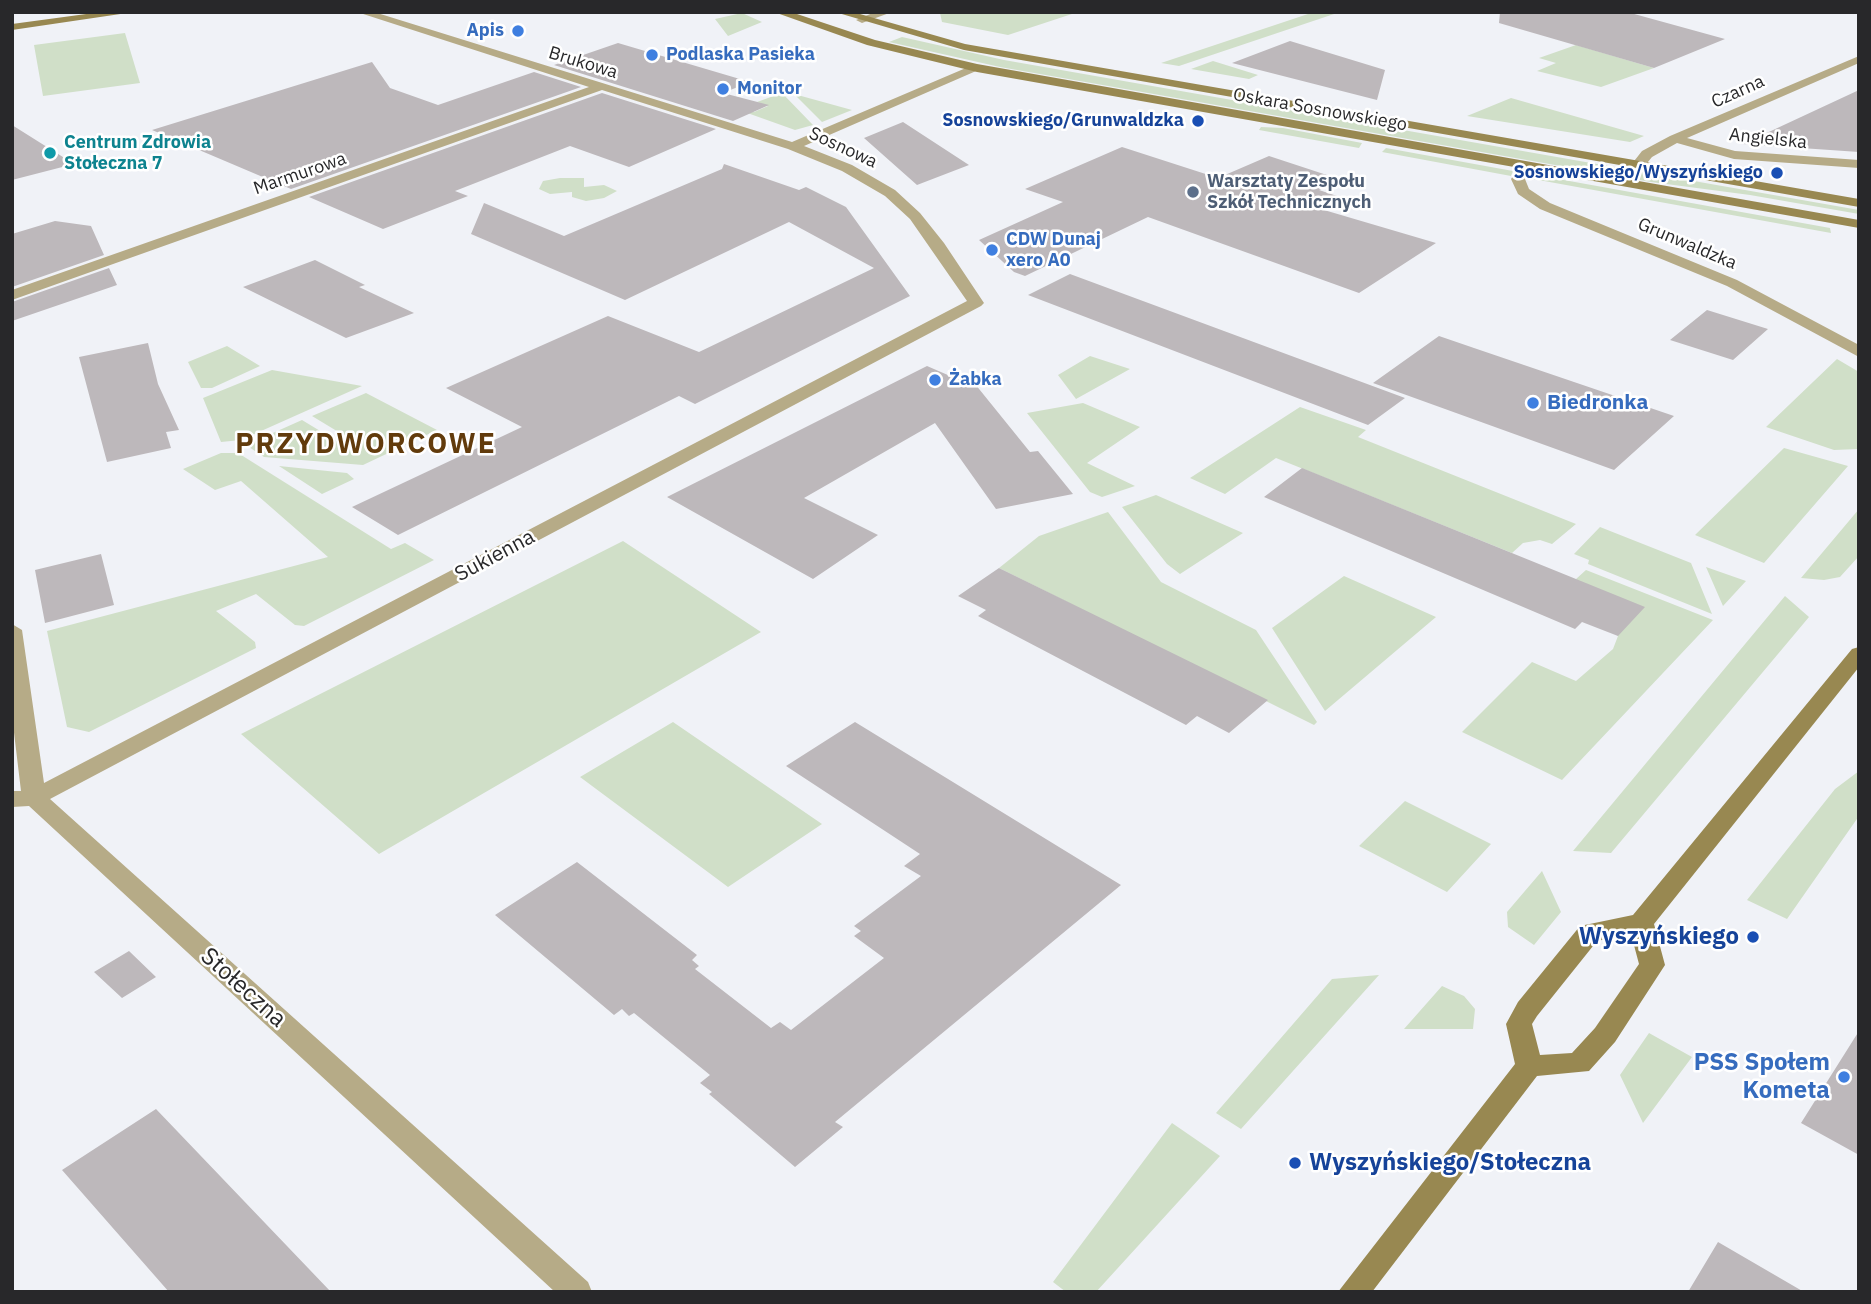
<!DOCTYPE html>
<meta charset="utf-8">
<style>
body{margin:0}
#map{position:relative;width:1871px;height:1304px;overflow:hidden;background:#f0f2f7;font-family:"IBM Plex Sans",sans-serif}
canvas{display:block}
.frame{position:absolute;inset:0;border:14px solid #28282a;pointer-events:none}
</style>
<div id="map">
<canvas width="1871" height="1304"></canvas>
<div class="frame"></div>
</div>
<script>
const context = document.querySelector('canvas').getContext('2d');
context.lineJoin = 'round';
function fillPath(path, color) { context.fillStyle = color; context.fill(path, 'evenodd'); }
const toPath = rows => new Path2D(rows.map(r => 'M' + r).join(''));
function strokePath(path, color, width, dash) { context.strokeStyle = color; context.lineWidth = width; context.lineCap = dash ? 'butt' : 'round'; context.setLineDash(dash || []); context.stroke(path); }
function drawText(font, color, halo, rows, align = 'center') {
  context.font = font + ' "IBM Plex Sans",sans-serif'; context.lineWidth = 5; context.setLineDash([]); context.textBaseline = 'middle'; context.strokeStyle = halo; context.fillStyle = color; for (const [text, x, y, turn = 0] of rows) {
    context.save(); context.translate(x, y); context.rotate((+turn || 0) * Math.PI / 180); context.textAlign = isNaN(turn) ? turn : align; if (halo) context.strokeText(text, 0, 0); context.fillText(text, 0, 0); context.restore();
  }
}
const green = toPath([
 [1078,12,1008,35,942,22,940,13],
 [1314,12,1340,12,1179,66,1161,63],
 [742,13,762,22,728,36,715,19],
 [125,33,140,83,43,96,34,45],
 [902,37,1004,60,1859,210,1859,214,1750,195,1651,182,1148,93,1000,67,889,42],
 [1576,45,1654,68,1601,87,1537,71,1556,63,1539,58],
 [1213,61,1258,75,1249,79,1191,69],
 [782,93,813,125,795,130,739,110,754,112,768,106,757,102],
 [794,94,852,110,822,122],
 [1511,98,1644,136,1630,142,1467,116],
 [1261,127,1283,128,1362,143,1359,148,1259,130],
 [1386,148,1513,171,1511,176,1382,152],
 [1536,175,1830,228,1831,233,1533,179],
 [560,178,584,178,584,187,604,185,617,191,604,198,586,201,572,197,572,192,550,194,539,189,543,181],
 [227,346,260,366,212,388,201,388,188,362],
 [1090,356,1130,369,1076,399,1058,375],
 [1837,359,1859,372,1859,449,1834,450,1766,427],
 [272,370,362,386,241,440,221,442,203,398],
 [366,393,437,430,363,465,264,457,246,445,302,420,340,443,350,439,312,416],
 [1083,403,1140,427,1087,463,1135,486,1102,497,1090,492,1027,413],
 [1300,407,1366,430,1358,437,1576,524,1552,544,1540,540,1523,543,1512,553,1276,458,1225,494,1190,478],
 [1784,448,1848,466,1764,563,1695,535],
 [221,453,238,453,391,549,405,543,434,560,304,626,295,625,256,594,216,611,255,642,256,648,89,732,67,727,47,631,328,557,241,481,215,490,183,469],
 [279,466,347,473,354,479,322,494],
 [1156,495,1243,533,1180,574,1167,564,1122,507],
 [1859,509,1859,556,1840,577,1824,580,1801,578],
 [1108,512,1161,582,1256,630,1317,722,1314,725,999,568,1039,536],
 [1600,527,1691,563,1712,614,1588,564,1589,560,1574,554],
 [623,541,761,632,379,854,241,734],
 [1706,567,1746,581,1723,606],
 [1586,570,1713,620,1562,780,1462,732,1532,662,1576,681,1613,649,1618,636,1576,579],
 [1344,576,1436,617,1325,711,1272,628],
 [1785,596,1809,617,1611,853,1573,851],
 [673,722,822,824,728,887,580,777],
 [1859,771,1859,816,1787,919,1747,900,1835,789],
 [1405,801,1491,844,1447,892,1359,846],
 [1542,871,1561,912,1534,945,1508,927,1507,912],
 [1379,975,1241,1129,1216,1113,1332,979],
 [1442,986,1464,996,1475,1009,1473,1029,1404,1029],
 [1649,1033,1692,1057,1643,1123,1620,1075],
 [1172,1123,1220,1156,1096,1292,1066,1292,1053,1282]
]);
const building = toPath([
 [1500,12,1627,12,1725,39,1654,68,1499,23],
 [1290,41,1385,70,1377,100,1232,63],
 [618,43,750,82,723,93,769,105,733,121,554,65],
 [372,62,390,88,438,105,534,72,581,87,291,189,152,130],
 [1859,90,1859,152,1743,144],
 [602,93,716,129,629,167,570,146,455,191,468,196,383,229,309,197],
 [903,122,969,165,917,185,864,138],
 [12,125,74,164,12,180],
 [1122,147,1218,178,1269,156,1342,180,1319,190,1346,199,1324,210,1436,243,1359,293,1148,217,1025,276,1014,272,979,240,1063,202,1025,189],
 [724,164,799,190,806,187,846,207,910,296,695,404,679,396,398,535,352,507,522,427,446,388,608,316,699,352,874,268,789,222,625,300,471,234,484,203,564,236,722,169],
 [55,221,91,226,104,255,12,287,12,234],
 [315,260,365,285,359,287,414,313,346,338,243,287],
 [109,268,117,285,12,321,12,302],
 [1070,274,1405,398,1368,425,1028,295],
 [1707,310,1768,329,1733,360,1670,340],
 [1439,336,1474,348,1674,416,1614,470,1373,383],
 [148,343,158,384,179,430,166,432,171,448,107,462,79,357],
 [927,366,964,382,971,379,1030,452,1038,451,1073,494,996,509,935,423,804,498,878,535,813,579,667,497],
 [1302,468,1576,579,1645,607,1618,636,1582,622,1575,629,1264,497],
 [101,554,114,605,45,623,35,570],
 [999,568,1268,700,1229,733,1197,716,1186,725,978,616,986,610,958,596],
 [855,722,1121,885,835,1122,843,1127,795,1167,709,1094,712,1092,700,1083,710,1075,634,1013,629,1016,622,1009,614,1015,495,915,577,862,697,955,692,960,699,966,695,969,771,1028,780,1022,791,1030,884,958,854,936,861,931,854,926,921,876,904,866,920,854,786,766],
 [129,951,156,977,122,998,94,972],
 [1859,1031,1859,1155,1801,1123],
 [156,1109,331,1292,169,1292,62,1170],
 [1718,1242,1804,1292,1688,1292]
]);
const street = toPath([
 [357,12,374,12,792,142,973,65,983,68,804,146,852,165,895,190,920,213,944,243,984,303,981,306,50,799,588,1282,592,1292,555,1292,29,806,12,807,12,791,21,791,12,716,12,624,22,630,44,783,967,301,910,219,885,196,842,171,788,149,602,90,12,300,12,290,589,87,357,12],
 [875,12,892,12,862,23,856,20,875,12],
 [1859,56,1859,63,1687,138,1735,151,1859,160,1859,168,1734,159,1677,143,1652,157,1643,168,1631,165,1642,151,1670,136,1859,56],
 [1527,163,1534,167,1525,179,1529,189,1550,203,1737,280,1859,345,1859,357,1727,286,1540,209,1518,194,1511,179,1522,164,1527,163]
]);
const secondary = toPath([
 [101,12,134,12,12,30,12,24,101,12],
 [774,12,791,12,875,40,977,64,1859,220,1859,228,977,72,867,45,774,12],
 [835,12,853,12,965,44,1859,199,1859,207,964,50,835,12],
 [1859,647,1859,667,1654,924,1665,965,1615,1042,1589,1071,1537,1076,1372,1292,1338,1292,1515,1064,1506,1024,1518,1002,1580,926,1633,915,1852,649,1859,647],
 [1631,934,1639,964,1595,1028,1572,1053,1540,1055,1532,1024,1537,1016,1597,941,1631,934]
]);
const markers = [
 [518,31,7,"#3f7fe0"],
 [652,55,7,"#3f7fe0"],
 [723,89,7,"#3f7fe0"],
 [1198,121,7,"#1a4fb4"],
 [50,153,7,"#0f9aa8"],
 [1777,173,7,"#1a4fb4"],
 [1193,192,7,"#5c6f8a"],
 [992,250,7,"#3f7fe0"],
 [935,380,7,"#3f7fe0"],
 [1533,403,7,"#3f7fe0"],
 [1753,937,7,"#1a4fb4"],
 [1844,1077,7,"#3f7fe0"],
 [1295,1163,7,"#1a4fb4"]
];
const farShopnames = [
 ["Apis",504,31,"right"],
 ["Podlaska Pasieka",666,55],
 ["Monitor",737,89],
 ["CDW Dunaj",1006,240],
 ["xero A0",1006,261],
 ["Żabka",949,380]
];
const farStreetnames = [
 ["Brukowa",583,63,17],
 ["Czarna",1738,92,-24],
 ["Oskara Sosnowskiego",1320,110,10],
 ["Angielska",1768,139,6],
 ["Sosnowa",843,148,25],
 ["Marmurowa",300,174,-19],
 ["Grunwaldzka",1687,244,23]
];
const farTransitnames = [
 ["Sosnowskiego/Grunwaldzka",1184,121],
 ["Sosnowskiego/Wyszyńskiego",1763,173]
];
const farCulturenames = [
 ["Centrum Zdrowia",64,143],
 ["Stołeczna 7",64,164]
];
const farServicenames = [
 ["Warsztaty Zespołu",1207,182],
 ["Szkół Technicznych",1207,203]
];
const shopNames = [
 ["Biedronka",1547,403]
];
const streetNames = [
 ["Sukienna",495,556,-28]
];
const nearTransitnames = [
 ["Wyszyńskiego",1739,937],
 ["Wyszyńskiego/Stołeczna",1309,1163,"left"]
];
const nearStreetnames = [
 ["Stołeczna",243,988,42]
];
const nearShopnames = [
 ["PSS Społem",1830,1063],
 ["Kometa",1830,1091]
];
const districtNames = [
 ["PRZYDWORCOWE",366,445]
];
fillPath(green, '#d0dfc8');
fillPath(building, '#bdb8bb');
fillPath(street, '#b6ab87');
fillPath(secondary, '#988851');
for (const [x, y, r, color] of markers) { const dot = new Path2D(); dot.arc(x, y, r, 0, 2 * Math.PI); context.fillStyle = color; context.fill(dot); strokePath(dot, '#fff', 2.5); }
drawText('bold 18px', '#366cbe', '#fff', farShopnames, 'left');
drawText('18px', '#28282a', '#fff', farStreetnames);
drawText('bold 18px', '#164399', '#fff', farTransitnames, 'right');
drawText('bold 18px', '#0d838f', '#fff', farCulturenames, 'left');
drawText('bold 18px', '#4e5e75', '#fff', farServicenames, 'left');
drawText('bold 21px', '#366cbe', '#fff', shopNames, 'left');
drawText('21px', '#28282a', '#fff', streetNames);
drawText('bold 24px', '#164399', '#fff', nearTransitnames, 'right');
drawText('24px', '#28282a', '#fff', nearStreetnames);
drawText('bold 24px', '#366cbe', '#fff', nearShopnames, 'right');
context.letterSpacing = '2px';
drawText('bold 28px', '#623b0c', '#fff', districtNames);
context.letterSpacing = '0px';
</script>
